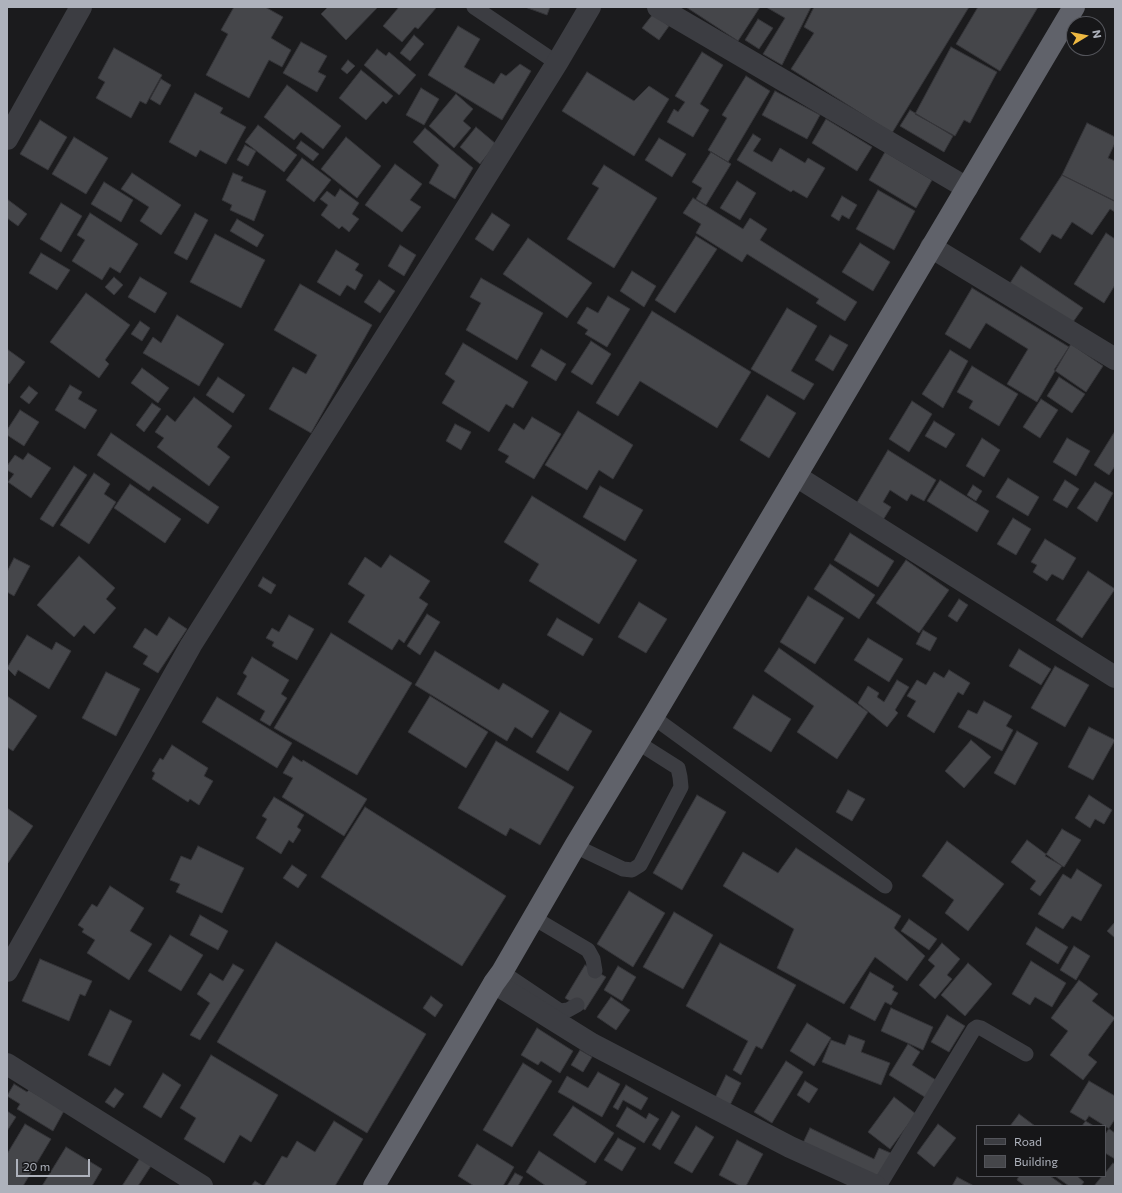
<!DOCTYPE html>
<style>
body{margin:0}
#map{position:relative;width:1122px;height:1193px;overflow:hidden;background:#1b1b1d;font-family:Commissioner,sans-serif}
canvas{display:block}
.frame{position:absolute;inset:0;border:8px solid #aeb2bc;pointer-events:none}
.legend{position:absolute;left:976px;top:1125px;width:130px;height:52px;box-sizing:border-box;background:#161618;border:1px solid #53545a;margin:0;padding:5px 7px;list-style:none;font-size:12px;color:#aeb2bc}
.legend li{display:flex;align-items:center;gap:8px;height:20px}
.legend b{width:20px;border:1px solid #53545a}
.north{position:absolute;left:1066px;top:16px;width:40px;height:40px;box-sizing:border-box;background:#161618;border:1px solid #53545a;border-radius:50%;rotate:80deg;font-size:11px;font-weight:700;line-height:16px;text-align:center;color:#aeb2bc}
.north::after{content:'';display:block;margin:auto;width:14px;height:18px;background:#eeb942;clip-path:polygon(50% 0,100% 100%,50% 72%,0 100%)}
.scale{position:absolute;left:16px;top:1159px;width:74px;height:18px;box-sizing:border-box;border:2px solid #aeb2bc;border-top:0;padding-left:5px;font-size:12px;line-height:14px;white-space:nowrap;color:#aeb2bc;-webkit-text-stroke:3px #161618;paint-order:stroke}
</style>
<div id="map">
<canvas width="1122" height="1193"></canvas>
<div class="frame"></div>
<ul class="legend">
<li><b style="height:5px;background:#3c3d42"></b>Road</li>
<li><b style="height:11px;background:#45464a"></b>Building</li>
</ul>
<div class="north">N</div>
<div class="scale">20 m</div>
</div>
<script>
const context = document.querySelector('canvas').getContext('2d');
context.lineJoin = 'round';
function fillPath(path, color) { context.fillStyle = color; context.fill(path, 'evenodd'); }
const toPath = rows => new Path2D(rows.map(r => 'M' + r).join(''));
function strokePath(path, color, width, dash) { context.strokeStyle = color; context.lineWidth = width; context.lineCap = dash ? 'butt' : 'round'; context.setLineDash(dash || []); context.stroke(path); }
const building = toPath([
 [234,7,265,7,283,17,271,38,291,50,282,67,269,60,249,98,206,75,228,34,221,30,234,7],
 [328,7,378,7,346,40,321,14,328,7],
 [399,7,434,7,436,8,418,29,415,27,402,42,383,26,399,7],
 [525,7,550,7,547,15,525,7],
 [686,7,760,7,738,41,686,7],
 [766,7,811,7,782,65,763,54,785,18,766,7],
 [814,7,969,7,892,133,791,69,814,33,804,27,814,7],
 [978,7,1038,7,1000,71,956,44,978,7],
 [653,14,669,26,659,40,642,28,653,14],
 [758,19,773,28,759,49,745,40,758,19],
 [458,26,480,39,464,67,494,84,501,73,506,76,520,64,531,71,502,120,428,75,458,26],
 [414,35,424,44,410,61,400,53,414,35],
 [301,42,327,56,318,72,326,76,317,92,283,73,301,42],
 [951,47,997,72,970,123,964,120,955,136,915,114,951,47],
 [114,48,162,75,146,104,140,101,131,118,96,98,105,82,98,78,114,48],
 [377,49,386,56,389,52,416,75,399,95,364,65,377,49],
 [702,52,723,65,700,104,709,110,693,137,667,122,674,109,678,112,685,102,675,96,702,52],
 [348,60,355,66,347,74,341,69,348,60],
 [361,70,393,96,386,104,383,101,366,120,339,98,361,70],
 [587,72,634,101,649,86,669,99,634,156,562,111,587,72],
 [746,76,770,91,728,162,708,150,727,118,722,115,746,76],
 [161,79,171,85,160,105,150,99,161,79],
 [287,85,341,126,323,149,301,132,294,140,264,117,287,85],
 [421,88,439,99,424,125,406,115,421,88],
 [775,91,820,115,807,139,762,115,775,91],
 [195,93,223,108,220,113,246,127,226,164,200,150,196,157,169,142,195,93],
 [456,94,473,109,463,121,471,128,454,148,429,126,456,94],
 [910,110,953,136,944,152,900,126,910,110],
 [826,119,872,147,857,171,812,143,826,119],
 [40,120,67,137,48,170,20,154,40,120],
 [1087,123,1115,137,1115,143,1108,158,1115,161,1115,198,1114,201,1062,175,1087,123],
 [258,125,297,155,284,172,245,142,258,125],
 [476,127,496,144,480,164,460,147,476,127],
 [425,128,473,168,455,199,429,183,439,165,413,142,425,128],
 [753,134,761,139,753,151,772,162,780,148,805,163,808,158,825,168,807,198,793,190,791,192,737,160,753,134],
 [74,137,108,158,86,194,52,174,74,137],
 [346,137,381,166,357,198,321,169,346,137],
 [659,138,686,154,672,177,645,160,659,138],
 [301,141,319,154,313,161,296,148,301,141],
 [245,145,256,151,248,166,237,160,245,145],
 [711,152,731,164,706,205,696,199,702,188,692,182,711,152],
 [885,152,932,180,916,208,869,180,885,152],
 [302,158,331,180,314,202,286,180,302,158],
 [395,164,422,184,410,200,421,207,402,232,365,205,395,164],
 [604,165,657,198,614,268,567,239,599,188,592,184,604,165],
 [132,173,181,205,161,235,140,221,149,207,121,189,132,173],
 [233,173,243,177,241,181,266,191,254,221,230,210,232,205,222,200,233,173],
 [1062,175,1115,201,1115,212,1110,209,1092,235,1072,222,1061,239,1052,234,1040,253,1020,239,1062,175],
 [737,181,756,193,740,220,720,208,737,181],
 [104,182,133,200,121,222,91,204,104,182],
 [340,189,359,203,352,214,359,219,349,232,342,226,339,229,321,215,328,205,320,199,327,191,335,197,340,189],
 [878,190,915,211,894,250,856,229,878,190],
 [842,196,857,205,849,219,842,215,839,221,831,216,842,196],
 [693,198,743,229,750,218,767,229,760,240,857,302,845,321,816,303,819,299,747,254,742,262,696,233,701,224,683,213,693,198],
 [7,199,27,214,18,226,7,218,7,199],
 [61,203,82,216,61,252,40,239,61,203],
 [90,213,138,244,120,273,110,267,102,280,72,261,85,240,77,235,90,213],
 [195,213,208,220,187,260,174,253,195,213],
 [492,213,510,225,493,251,475,239,492,213],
 [237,219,264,235,257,247,230,231,237,219],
 [1106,233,1115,239,1115,285,1104,303,1074,284,1106,233],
 [215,234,265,260,241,308,190,282,215,234],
 [696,236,717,249,675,313,655,300,696,236],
 [528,238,592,283,567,318,503,274,528,238],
 [860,243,890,262,873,291,842,272,860,243],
 [400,245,416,255,404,276,388,266,400,245],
 [336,250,359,264,355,270,363,275,355,290,347,285,340,296,317,282,336,250],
 [41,253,70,270,57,290,29,273,41,253],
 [1021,266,1083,308,1073,322,1005,291,1021,266],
 [632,271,656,286,644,307,620,291,632,271],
 [114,277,123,285,114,295,105,287,114,277],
 [140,277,167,293,155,313,128,297,140,277],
 [481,278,543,313,517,360,466,330,481,303,470,297,481,278],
 [379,280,395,291,380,313,364,302,379,280],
 [300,284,372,325,311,433,269,409,293,367,306,374,317,355,274,330,300,284],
 [972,288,1069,347,1037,402,1007,384,1028,349,986,323,970,349,945,334,972,288],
 [86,293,130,325,105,360,109,364,99,378,50,342,86,293],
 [608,296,630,309,607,347,585,334,588,330,577,323,587,307,598,313,608,296],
 [787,308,817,326,791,371,814,384,804,400,751,369,787,308],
 [652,311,751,372,717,428,640,381,618,416,596,403,652,311],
 [177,315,224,344,199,386,143,353,153,337,161,343,177,315],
 [140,321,150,328,142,341,131,334,140,321],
 [830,335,848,345,833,371,815,360,830,335],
 [591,341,611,354,592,385,571,372,591,341],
 [463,343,528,382,513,408,506,404,489,432,442,403,455,381,445,374,463,343],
 [1071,344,1103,366,1086,392,1054,370,1071,344],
 [7,349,25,362,9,384,7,382,7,349],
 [541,349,566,364,556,381,531,366,541,349],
 [950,350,968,361,943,408,922,394,950,350],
 [972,366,1018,394,999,426,969,408,973,401,957,392,972,366],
 [142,368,169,388,158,403,131,383,142,368],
 [218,377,245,395,233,413,206,395,218,377],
 [1059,377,1085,394,1072,413,1047,396,1059,377],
 [70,385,82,392,78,399,97,410,85,429,55,410,70,385],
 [29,386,38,393,29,404,20,397,29,386],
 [767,395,796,413,769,458,740,440,767,395],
 [194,397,232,426,217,447,230,457,209,486,157,447,164,438,155,432,167,415,175,422,194,397],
 [1041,399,1058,410,1040,438,1023,427,1041,399],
 [912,401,932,414,909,452,889,439,912,401],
 [152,403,161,409,144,432,136,425,152,403],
 [20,410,39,422,24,446,7,435,7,430,20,410],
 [578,411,633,445,613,479,599,470,587,490,545,465,578,411],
 [532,417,561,434,534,479,505,462,509,456,498,450,514,423,524,430,532,417],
 [934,421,955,434,946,448,925,436,934,421],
 [455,424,471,432,461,450,446,441,455,424],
 [1115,431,1115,466,1109,475,1094,465,1115,431],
 [111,433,219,507,208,524,153,486,149,491,97,455,111,433],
 [982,438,1000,450,984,477,966,466,982,438],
 [1067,438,1090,451,1076,476,1053,462,1067,438],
 [888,450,936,480,924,501,911,494,907,501,890,490,883,502,891,507,883,520,856,504,888,450],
 [28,453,51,468,31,498,8,482,14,474,7,470,7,466,15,455,23,460,28,453],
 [74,466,87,475,53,527,40,519,74,466],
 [94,473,110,484,104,494,116,502,89,544,60,525,94,473],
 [1008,478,1039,497,1028,516,996,497,1008,478],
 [940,480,989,511,977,532,927,501,940,480],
 [1065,480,1079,489,1067,508,1053,500,1065,480],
 [1095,482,1113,493,1097,522,1077,508,1095,482],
 [130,484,181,519,165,543,114,508,130,484],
 [973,485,982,491,976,501,967,495,973,485],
 [600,486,643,510,625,541,583,517,600,486],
 [532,496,637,560,599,624,529,581,539,564,504,542,532,496],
 [1013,518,1031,529,1016,555,997,544,1013,518],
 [850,533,894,561,878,587,834,560,850,533],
 [1045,539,1076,558,1063,580,1052,574,1047,581,1033,572,1037,565,1031,562,1045,539],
 [390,555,430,581,419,598,428,604,404,643,399,639,392,650,348,622,365,595,348,584,365,557,381,568,390,555],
 [79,556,115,588,106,599,116,608,94,634,84,625,74,637,37,605,79,556],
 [14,558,30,566,14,596,7,592,7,572,14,558],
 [906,560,949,590,919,633,876,603,906,560],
 [830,564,875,595,859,619,814,589,830,564],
 [1088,571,1115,589,1082,638,1056,620,1088,571],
 [263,577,276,585,271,594,258,586,263,577],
 [808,596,844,618,815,664,780,642,808,596],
 [959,599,968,605,957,622,948,616,959,599],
 [639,602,667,619,646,653,618,637,639,602],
 [427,614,440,622,420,655,407,646,427,614],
 [289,615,314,629,297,660,272,646,274,642,266,638,272,628,279,632,289,615],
 [169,617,187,629,158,673,143,664,148,656,133,647,145,628,157,636,169,617],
 [557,618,593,639,583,656,547,635,557,618],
 [923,630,937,638,930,651,916,644,923,630],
 [331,633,412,683,357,775,274,728,331,633],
 [27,635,52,650,56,642,71,651,49,689,18,670,15,676,7,668,27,635],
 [868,638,903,659,889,682,854,660,868,638],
 [779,648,868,712,837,759,797,732,814,706,764,671,779,648],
 [1019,649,1051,669,1041,685,1009,666,1019,649],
 [435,651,499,690,503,683,549,711,532,738,515,727,507,741,415,685,435,651],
 [252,657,289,680,281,694,287,698,270,726,260,720,265,711,237,694,247,676,243,673,252,657],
 [1055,666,1089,685,1065,727,1031,708,1055,666],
 [949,670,970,683,963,695,958,692,934,733,907,716,916,701,907,696,917,680,926,685,934,672,944,678,949,670],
 [106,672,140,689,116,736,82,718,106,672],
 [897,680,909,687,895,710,898,713,887,727,858,703,868,686,879,693,877,697,884,702,897,680],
 [753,695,791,719,771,752,733,728,753,695],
 [7,696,37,716,13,751,7,747,7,696],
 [430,696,488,732,466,768,408,732,430,696],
 [217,697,292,743,277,768,202,722,217,697],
 [984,701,1012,716,1006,726,1013,730,1002,751,958,727,968,710,977,714,984,701],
 [560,712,592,731,568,771,536,752,560,712],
 [1089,727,1115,740,1093,780,1068,767,1089,727],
 [1017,731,1038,743,1015,785,994,773,1017,731],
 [971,740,991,757,964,788,945,771,971,740],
 [496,741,574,787,540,845,510,828,506,836,458,808,496,741],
 [172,745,208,768,204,776,213,781,199,805,190,799,188,802,152,779,155,773,152,771,160,758,163,760,172,745],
 [293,756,302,762,303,760,367,799,344,836,282,797,293,778,283,773,293,756],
 [848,790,865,799,852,821,836,812,848,790],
 [697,795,726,812,682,890,653,873,697,795],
 [1089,795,1112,810,1104,824,1095,819,1090,828,1075,818,1089,795],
 [274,797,304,815,297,827,301,830,293,843,289,840,281,854,256,838,267,819,262,816,274,797],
 [365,807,506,896,462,966,321,877,365,807],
 [7,808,33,826,8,863,7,862,7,808],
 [1062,829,1081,840,1064,867,1045,856,1062,829],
 [1027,840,1062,866,1040,896,1030,889,1036,881,1011,862,1027,840],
 [947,841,1004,884,968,931,945,913,954,900,922,876,947,841],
 [198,846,244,868,222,913,176,892,180,884,170,880,181,856,191,860,198,846],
 [796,848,901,916,894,928,925,956,907,981,875,957,844,1004,777,968,794,929,723,886,743,852,778,873,796,848],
 [292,865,307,875,298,888,283,878,292,865],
 [1077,869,1102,885,1081,921,1072,916,1063,929,1038,914,1063,874,1071,879,1077,869],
 [110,886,144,908,130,931,152,944,129,980,87,953,95,940,82,932,84,929,78,925,92,904,97,907,110,886],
 [629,891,665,913,633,967,597,944,629,891],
 [674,912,713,935,683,989,643,967,674,912],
 [200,915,228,931,218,950,190,935,200,915],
 [909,919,937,939,929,950,901,931,909,919],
 [1115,922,1115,938,1107,931,1115,922],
 [1036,927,1068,947,1058,964,1026,944,1036,927],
 [170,935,203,955,181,991,148,971,170,935],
 [276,942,426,1034,367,1133,217,1042,276,942],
 [720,943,796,985,762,1049,756,1046,741,1075,733,1070,748,1041,686,1006,720,943],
 [942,943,960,959,947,975,952,979,935,999,919,985,935,966,928,960,942,943],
 [1074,946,1090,956,1076,980,1060,970,1074,946],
 [40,959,92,981,85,996,80,994,69,1021,22,1001,40,959],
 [1031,961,1066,983,1052,1007,1035,997,1030,1005,1012,994,1031,961],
 [968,963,992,984,965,1016,941,995,968,963],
 [233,964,244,970,200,1040,190,1035,210,1003,197,994,210,973,223,981,233,964],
 [585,965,606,977,585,1010,565,998,585,965],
 [618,966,636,977,622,1001,604,990,618,966],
 [870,972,894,986,892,990,898,993,891,1005,885,1002,875,1021,850,1008,870,972],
 [1079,980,1098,994,1092,1001,1115,1018,1088,1055,1097,1062,1083,1080,1050,1055,1068,1031,1051,1018,1079,980],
 [431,996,443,1005,435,1017,423,1008,431,996],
 [611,997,630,1010,616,1030,597,1017,611,997],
 [891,1008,933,1027,923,1050,881,1031,891,1008],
 [110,1010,132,1021,110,1066,88,1055,110,1010],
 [947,1015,965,1026,949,1052,931,1042,947,1015],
 [807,1023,831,1038,814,1066,790,1051,807,1023],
 [537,1028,573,1051,560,1073,541,1061,538,1065,521,1055,537,1028],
 [849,1035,865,1041,861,1052,890,1063,881,1085,822,1062,831,1040,845,1045,849,1035],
 [908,1044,920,1052,912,1065,939,1082,928,1099,889,1075,908,1044],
 [580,1050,592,1057,583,1072,571,1065,580,1050],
 [211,1055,278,1095,251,1142,240,1135,224,1163,184,1139,196,1118,180,1108,211,1055],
 [786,1061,803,1072,772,1123,754,1112,786,1061],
 [523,1063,552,1081,512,1147,483,1130,523,1063],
 [598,1072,620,1084,602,1117,558,1092,567,1076,588,1088,598,1072],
 [163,1073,181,1085,161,1118,143,1107,163,1073],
 [726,1075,741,1083,728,1109,713,1102,726,1075],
 [805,1081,818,1089,809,1103,797,1095,805,1081],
 [1089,1081,1115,1096,1115,1119,1106,1133,1105,1133,1105,1126,1094,1126,1070,1112,1089,1081],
 [14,1084,27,1092,29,1090,64,1111,53,1131,17,1109,20,1104,7,1096,14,1084],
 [626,1085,648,1098,641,1110,623,1100,618,1110,613,1107,626,1085],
 [115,1088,124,1094,114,1108,105,1102,115,1088],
 [894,1097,916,1114,890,1149,868,1132,894,1097],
 [573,1106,614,1133,595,1163,553,1135,573,1106],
 [627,1107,646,1119,649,1113,659,1119,644,1143,616,1126,627,1107],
 [7,1111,16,1117,7,1131,7,1111],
 [672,1111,680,1116,660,1150,652,1145,672,1111],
 [1019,1114,1035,1126,1010,1126,1019,1114],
 [1089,1116,1105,1126,1082,1126,1089,1116],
 [334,1121,363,1139,335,1186,264,1186,282,1156,287,1158,297,1141,315,1152,334,1121],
 [25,1124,51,1139,23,1186,9,1186,7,1185,7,1154,25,1124],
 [938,1124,956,1138,934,1167,917,1153,938,1124],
 [696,1126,714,1137,692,1173,674,1163,696,1126],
 [1105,1126,1115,1133,1115,1159,1105,1153,1105,1126],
 [810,1128,874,1159,879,1148,893,1154,880,1180,803,1143,810,1128],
 [618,1138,636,1148,622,1171,604,1160,618,1138],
 [737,1140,763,1154,746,1186,740,1186,719,1175,737,1140],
 [477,1144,514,1167,503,1186,474,1186,458,1176,477,1144],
 [66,1147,102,1169,92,1186,42,1186,66,1147],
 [539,1151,587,1182,584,1186,546,1186,526,1172,539,1151],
 [140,1158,151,1166,138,1186,122,1186,140,1158],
 [1113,1163,1115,1165,1115,1186,1094,1186,1102,1176,1105,1176,1105,1173,1113,1163],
 [515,1173,523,1177,518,1186,507,1186,515,1173],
 [1019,1176,1050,1176,1064,1186,1025,1186,1017,1180,1019,1176],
 [1055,1176,1077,1176,1084,1182,1081,1186,1069,1186,1055,1176],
 [957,1177,974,1186,952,1186,957,1177],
 [255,1181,263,1186,251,1186,255,1181]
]);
const service = toPath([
 [474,7,557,63],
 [653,717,885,886],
 [575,846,623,869,632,870,640,865,681,787,680,777,678,768,637,742],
 [534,918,588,950,593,959,595,971],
 [502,972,560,1011,568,1010,577,1005],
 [879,1186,974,1029,977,1027,981,1028,1026,1054]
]);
const minor = toPath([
 [658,7,967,188],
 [7,139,81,7],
 [931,247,1115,359],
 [796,476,1115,677],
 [7,971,191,645,437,255,557,63,590,7],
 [494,983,592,1044,790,1147,876,1186],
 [7,1064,202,1186]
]);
const trunk = toPath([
 [374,1186,494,983,502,972,575,846,653,717,1074,7]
]);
fillPath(building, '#45464a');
strokePath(building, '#353539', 1);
strokePath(service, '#3c3d42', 15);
strokePath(minor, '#3c3d42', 22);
strokePath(trunk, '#60626a', 22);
</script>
